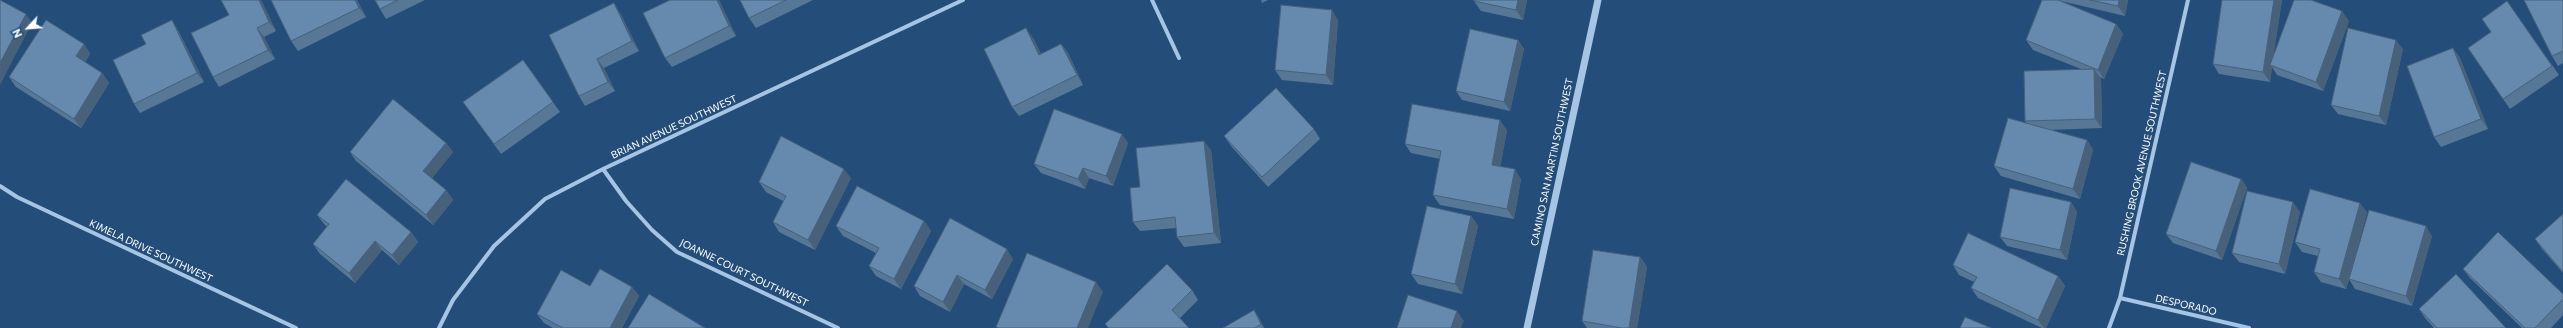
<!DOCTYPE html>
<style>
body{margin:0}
#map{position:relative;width:2563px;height:328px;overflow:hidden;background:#244e79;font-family:Commissioner,sans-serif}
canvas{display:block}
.north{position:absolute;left:8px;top:8px;width:40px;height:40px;-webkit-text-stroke:3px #244e79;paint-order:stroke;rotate:244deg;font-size:11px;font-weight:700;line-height:16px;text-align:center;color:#fff}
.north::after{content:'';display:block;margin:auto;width:14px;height:18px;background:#fff;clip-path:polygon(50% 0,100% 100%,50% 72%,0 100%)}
</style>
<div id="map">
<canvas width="2563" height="328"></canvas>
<div class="north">N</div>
</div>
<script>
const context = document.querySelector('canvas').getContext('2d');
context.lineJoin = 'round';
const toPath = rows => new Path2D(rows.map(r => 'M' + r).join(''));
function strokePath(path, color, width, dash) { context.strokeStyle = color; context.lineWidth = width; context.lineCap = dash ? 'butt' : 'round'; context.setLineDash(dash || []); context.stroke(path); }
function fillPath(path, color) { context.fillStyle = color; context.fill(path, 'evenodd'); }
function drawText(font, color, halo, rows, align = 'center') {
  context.font = font + ' Commissioner,sans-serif'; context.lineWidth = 3; context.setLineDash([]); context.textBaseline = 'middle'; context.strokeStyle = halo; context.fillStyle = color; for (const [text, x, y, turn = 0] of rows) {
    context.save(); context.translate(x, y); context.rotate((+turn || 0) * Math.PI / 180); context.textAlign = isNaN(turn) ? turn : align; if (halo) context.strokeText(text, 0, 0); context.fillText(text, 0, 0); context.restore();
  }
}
const minor = toPath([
 [1152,0,1179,58],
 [603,169,626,201,652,230,677,252,838,328],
 [0,186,17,197,296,328],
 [2120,298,2249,328],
 [439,328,453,300,494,246,545,199,603,169,963,0],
 [2109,328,2120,298,2188,0]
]);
const tertiary = toPath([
 [1527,328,1598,0]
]);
const wall = toPath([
 [261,0,276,31,264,37,275,59,219,87,213,77],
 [357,0,366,17,298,51,291,41],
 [375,0,425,0,386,19,380,9],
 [719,0,736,36,672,67,665,58],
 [740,0,813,0,756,28,749,18],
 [1261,0,1268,0,1262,3],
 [1527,0,1523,20,1481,11,1474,1],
 [2042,0,2128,0,2125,16,2061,1,2116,24,2123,34,2104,79,2100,77,2101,79,2102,128,2049,130,2087,140,2093,150,2080,199,2001,176,1994,166,2027,124,2025,121,2081,69,2033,50,2026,40],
 [2222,0,2282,0,2273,57,2349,21,2323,91,2277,75,2272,67,2270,82,2219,74,2213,64],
 [2563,0,2563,63,2558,66,2552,56],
 [2507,1,2559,75,2510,109,2468,48,2491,32],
 [620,13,639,51,604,68,615,91,585,106,579,96],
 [1338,20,1333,85,1282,80,1275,70],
 [178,30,204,82,140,113,134,104],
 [1033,38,1041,54,1061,44,1068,53,1083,85,1019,116,1012,107],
 [1518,40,1524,49,1510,111,1462,100,1456,91],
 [84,44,90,54,85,62,102,73,109,83,81,128,16,87,9,77],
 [2453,48,2460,58,2488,129,2441,147,2434,137],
 [2403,49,2386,125,2338,114,2331,105],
 [523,60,560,112,501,154,463,102],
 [1314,129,1320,139,1268,187,1231,146,1224,136],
 [1507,130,1500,167,1521,179,1514,219,1440,205,1433,195,1440,159,1411,153,1405,144],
 [446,143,453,152,432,178,446,190,453,200,433,225,356,161,350,152],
 [1128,143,1113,186,1089,178,1085,189,1041,173,1034,164],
 [1211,150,1221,243,1184,247,1177,237,1176,228,1140,231,1133,222,1140,187],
 [851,178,815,250,779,232,773,222,783,201,766,192,759,182],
 [2241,179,2247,188,2222,260,2173,243,2166,234],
 [2071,202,2077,212,2067,260,2007,246,2000,237],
 [2300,212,2285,274,2239,262,2232,253],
 [2367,212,2349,279,2432,236,2412,306,2355,289,2349,279,2346,289,2321,282,2314,272,2318,256,2302,252,2295,242],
 [2563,214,2563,273,2542,249,2535,239],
 [317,215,411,232,418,242,399,265,382,250,355,283,320,254,313,244,327,227,324,224],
 [1471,216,1478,226,1462,294,1418,284,1411,274],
 [924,221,931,231,901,289,876,276,869,266,876,253,843,236,836,226],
 [1640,257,1647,267,1637,328,1587,328,1582,321],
 [1013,259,992,299,964,284,950,312,920,296,914,286],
 [1953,265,2058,276,2065,286,2046,328,2042,328,1978,298,1971,288,1974,282,1959,275],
 [2463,269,2563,294,2563,315,2551,328,2522,328,2470,278],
 [590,286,632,287,639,296,622,328,553,328,544,323,537,314],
 [1192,290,1198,300,1180,318,1189,328,1108,328,1105,324],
 [2419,309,2506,328,2434,328,2425,318],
 [1258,316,1264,328,1223,328]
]);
const shadedWall = toPath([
 [259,0,261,0,276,31,269,22],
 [355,0,357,0,366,17,359,8],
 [717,0,719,0,736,36,729,26],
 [1518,0,1527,0,1523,20,1516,10],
 [2119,0,2128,0,2125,16,2118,6],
 [2274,0,2282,0,2272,66,2270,65,2272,67,2270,82,2263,72],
 [614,3,620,13,639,51,632,41],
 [1332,10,1338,20,1333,85,1326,75],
 [2342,11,2349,21,2323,91,2316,82],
 [26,14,32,23,0,85,0,63],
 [172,20,178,30,204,82,197,73],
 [2116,24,2123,34,2104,79,2098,70],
 [257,28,264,37,275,59,268,50],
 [1026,28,1033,38,1046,64,1039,55],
 [1518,40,1524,49,1510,111,1504,102],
 [2396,40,2403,49,2386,125,2379,116],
 [84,44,90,54,83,66,76,56],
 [1061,44,1068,53,1083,85,1077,75],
 [2453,48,2460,58,2488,129,2481,119],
 [597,59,604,68,615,91,608,82],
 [2094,69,2101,79,2102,128,2095,119],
 [102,73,109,83,81,128,74,119],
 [1500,120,1507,130,1499,175,1492,165],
 [1122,134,1128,143,1113,186,1106,176],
 [2087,140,2093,150,2080,199,2073,189],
 [1204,141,1211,150,1221,243,1214,233],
 [446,143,453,152,430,181,423,171],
 [1083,168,1089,178,1085,189,1078,179],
 [844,169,851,178,815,250,808,240],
 [1515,169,1521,179,1514,219,1507,209],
 [2241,179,2247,188,2222,260,2216,251],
 [446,190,453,200,433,225,426,215],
 [2071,202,2077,212,2067,260,2060,250],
 [2293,202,2300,212,2285,274,2279,264],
 [2360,203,2367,212,2346,289,2339,279],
 [1471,216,1478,226,1462,294,1455,284],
 [924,221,931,231,901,289,894,279],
 [2426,226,2432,236,2412,306,2406,296],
 [411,232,418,242,399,265,392,255],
 [375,241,382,250,355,283,349,273],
 [1007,249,1013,259,992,299,985,290],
 [1640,257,1647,267,1637,328,1629,328],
 [957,275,964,284,950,312,943,302],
 [2058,276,2065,286,2046,328,2044,328,2038,320],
 [1096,282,1103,292,1088,328,1077,328],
 [632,287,639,296,622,328,610,328],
 [1254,310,1258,316,1264,328,1261,324],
 [1457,311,1464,321,1461,328,1451,328]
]);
const building = toPath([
 [0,0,26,14,0,63,0,0],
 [221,0,259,0,269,22,257,28,268,50,213,77,191,33,229,15,221,0],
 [271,0,355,0,359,8,291,41,271,0],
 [375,0,398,0,380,9,375,0],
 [670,0,717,0,729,26,665,58,643,13,670,0],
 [740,0,786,0,749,18,740,0],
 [1474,0,1518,0,1516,10,1474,1,1474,0],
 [2042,0,2058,0,2116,24,2098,70,2026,40,2042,0],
 [2090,0,2119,0,2118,6,2090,0],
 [2222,0,2274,0,2263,72,2213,64,2222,0],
 [2294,0,2311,0,2342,11,2316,82,2270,65,2294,0],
 [2524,0,2563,0,2563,51,2552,56,2524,0],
 [2507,1,2552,66,2503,99,2468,48,2491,32,2482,19,2507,1],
 [614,3,632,41,597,59,608,82,579,96,549,35,614,3],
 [1281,5,1332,10,1326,75,1275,70,1281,5],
 [46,20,84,44,76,56,102,73,74,119,9,77,46,20],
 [172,20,197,73,134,104,113,60,146,44,141,35,172,20],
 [1026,28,1039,55,1061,44,1077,75,1012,107,984,49,1026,28],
 [2348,28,2396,40,2379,116,2331,105,2348,28],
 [1470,29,1518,40,1504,102,1456,91,1470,29],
 [2453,48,2481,119,2434,137,2407,66,2453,48],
 [523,60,553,102,494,144,463,102,523,60],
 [2094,69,2095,119,2025,121,2024,71,2094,69],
 [1276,88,1314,129,1262,177,1224,136,1276,88],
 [393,99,446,143,423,171,446,190,426,215,350,152,393,99],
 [1412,104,1500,120,1492,165,1515,169,1507,209,1433,195,1441,151,1405,144,1412,104],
 [1054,109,1122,134,1106,176,1083,168,1078,179,1034,164,1054,109],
 [2008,118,2087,140,2073,189,1994,166,2008,118],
 [781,136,844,169,808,240,773,222,786,196,759,182,781,136],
 [1204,141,1214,233,1177,237,1175,217,1133,222,1130,188,1140,187,1136,148,1204,141],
 [2191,162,2241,179,2216,251,2166,234,2191,162],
 [346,179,411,232,392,255,375,241,349,273,313,244,329,224,317,215,346,179],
 [857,186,924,221,894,279,869,266,879,248,836,226,857,186],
 [2010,188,2071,202,2060,250,2000,237,2010,188],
 [2310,189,2360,203,2339,279,2314,272,2320,249,2295,242,2310,189],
 [2247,191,2293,202,2279,264,2232,253,2247,191],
 [1427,206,1471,216,1455,284,1411,274,1427,206],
 [2369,210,2426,226,2406,296,2349,279,2369,210],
 [2563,214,2563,272,2535,239,2563,214],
 [950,218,1007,249,985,290,957,275,943,302,914,286,950,218],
 [2498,232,2563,294,2563,299,2535,328,2525,328,2463,269,2498,232],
 [1968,233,2058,276,2038,320,1971,288,1977,277,1953,265,1968,233],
 [1593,250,1640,257,1629,328,1622,328,1582,321,1593,250],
 [1027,253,1096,282,1077,328,999,328,996,327,1027,253],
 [1167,264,1192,290,1172,310,1189,328,1109,328,1105,324,1167,264],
 [600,269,632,287,610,328,563,328,537,314,561,270,590,286,600,269],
 [2456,274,2506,328,2437,328,2419,309,2456,274],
 [649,294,705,328,628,328,649,294],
 [1408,295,1457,311,1451,328,1397,328,1408,295],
 [1254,310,1261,324,1255,328,1223,328,1254,310],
 [1965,317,1991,328,1960,328,1965,317]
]);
const streetNames = [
 ["BRIAN AVENUE SOUTHWEST",674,127,-25],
 ["CAMINO SAN MARTIN SOUTHWEST",1552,162,-78],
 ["RUSHING BROOK AVENUE SOUTHWEST",2142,163,-77],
 ["KIMELA DRIVE SOUTHWEST",151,251,25],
 ["JOANNE COURT SOUTHWEST",744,273,26],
 ["DESPORADO",2186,305,13]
];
strokePath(minor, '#a6c5e4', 4);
strokePath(tertiary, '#a6c5e4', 7);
fillPath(wall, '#577796');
fillPath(shadedWall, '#47617a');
fillPath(building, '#658aae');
strokePath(building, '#47617a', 1);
drawText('10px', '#fff', '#244e79', streetNames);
</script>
